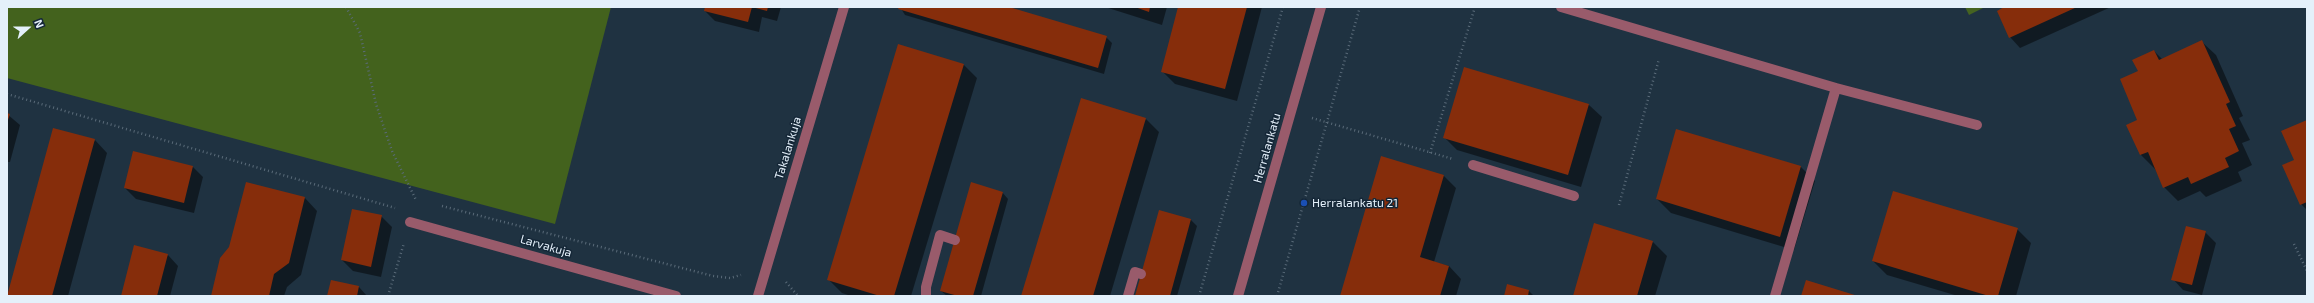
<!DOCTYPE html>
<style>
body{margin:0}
#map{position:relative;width:2314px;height:303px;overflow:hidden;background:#1f3241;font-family:"Exo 2",sans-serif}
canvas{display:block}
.frame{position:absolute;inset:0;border:8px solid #e4f0fa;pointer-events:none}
.north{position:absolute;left:8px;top:8px;width:40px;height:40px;-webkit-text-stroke:3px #152737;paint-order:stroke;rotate:69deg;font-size:11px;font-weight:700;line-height:16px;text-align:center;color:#e4f0fa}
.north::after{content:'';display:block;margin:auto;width:14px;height:18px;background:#e4f0fa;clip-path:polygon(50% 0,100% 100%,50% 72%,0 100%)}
</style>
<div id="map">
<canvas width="2314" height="303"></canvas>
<div class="frame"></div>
<div class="north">N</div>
</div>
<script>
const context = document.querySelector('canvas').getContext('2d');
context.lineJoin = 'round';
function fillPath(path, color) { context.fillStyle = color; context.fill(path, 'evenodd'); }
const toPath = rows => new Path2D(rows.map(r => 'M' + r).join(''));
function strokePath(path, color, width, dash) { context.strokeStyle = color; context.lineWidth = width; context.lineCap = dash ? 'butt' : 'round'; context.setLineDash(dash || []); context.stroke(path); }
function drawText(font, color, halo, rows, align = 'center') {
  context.font = font + ' "Exo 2",sans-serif'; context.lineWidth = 3; context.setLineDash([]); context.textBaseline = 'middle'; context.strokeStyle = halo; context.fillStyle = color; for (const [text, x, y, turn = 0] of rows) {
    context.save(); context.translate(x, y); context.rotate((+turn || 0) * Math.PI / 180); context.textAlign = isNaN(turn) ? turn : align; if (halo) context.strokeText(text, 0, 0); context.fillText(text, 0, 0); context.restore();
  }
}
const green = toPath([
 [1965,7,1985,7,1969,15]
]);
const forest = toPath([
 [7,7,611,7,555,224,7,78]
]);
const shadow = toPath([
 [706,7,781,7,777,21,762,17,759,32,715,21,705,11],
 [900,7,1005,7,1106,37,1112,43,1104,74,905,15],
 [1105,7,1167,7,1162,25],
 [1179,7,1262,7,1237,101,1175,84,1162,71],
 [2007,7,2111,7,2020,48,2010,37],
 [2202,42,2216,55,2243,116,2239,118,2250,140,2242,143,2252,165,2238,172,2242,181,2206,197,2200,191,2178,201,2164,187,2155,169,2141,155,2128,125,2139,120,2139,72,2154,51,2162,59],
 [963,64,977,78,911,296,851,296,842,293,829,280],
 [1465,68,1589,105,1602,117,1581,187,1457,150,1444,137],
 [7,114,20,125,10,162,7,162],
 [1146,119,1159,132,1110,296,1022,296],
 [2307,121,2307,210,2301,204,2283,165,2296,160],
 [1677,130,1801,167,1815,181,1794,250,1671,213,1657,199],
 [95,140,107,153,68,296,7,296],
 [193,167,203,177,194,213,136,199,125,188],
 [1443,175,1456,188,1434,262,1449,266,1461,279,1456,296,1341,296],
 [1002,192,1008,199,981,296,947,296,941,291],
 [305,198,317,211,301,275,287,287,284,296,212,296],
 [1160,211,1191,220,1197,226,1177,296,1136,296],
 [381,216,392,227,381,277,353,271,342,260],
 [2017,229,2031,243,2016,296,1958,296,1887,275,1873,261],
 [2205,232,2216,243,2202,295,2183,290,2173,279],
 [1653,242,1667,256,1655,296,1574,296],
 [168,255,178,266,170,296,122,296],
 [1508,285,1529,291,1534,296,1505,296],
 [359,287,367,296,328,296]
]);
const building = toPath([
 [705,7,752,7,748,22,704,11],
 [752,7,768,7,767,11],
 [899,7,1009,7,1107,36,1098,68,898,9],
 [1135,7,1150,7,1149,12],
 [1178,7,1247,7,1225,89,1161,72],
 [2004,7,2077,7,2009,38,1997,11],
 [2202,40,2230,102,2226,104,2236,126,2229,129,2239,151,2225,158,2229,167,2191,184,2188,177,2163,188,2148,152,2140,155,2126,125,2137,120,2120,79,2138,71,2132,60,2154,50,2159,60],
 [898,44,964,64,894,296,880,296,827,280],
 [1464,67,1589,104,1568,175,1443,138],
 [1081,98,1146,118,1093,296,1021,296],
 [7,113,10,114,7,123],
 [2307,120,2307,202,2300,205,2282,165,2294,160,2281,131],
 [53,128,95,139,52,296,7,296],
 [1676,129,1801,166,1780,237,1656,199],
 [133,151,193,166,184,203,124,188],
 [1381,156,1444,175,1420,257,1449,266,1440,296,1340,296],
 [246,182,305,197,289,263,274,274,269,296,211,296,220,258,229,247],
 [971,182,1003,192,973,296,958,296,940,291],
 [1893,191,2018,228,1998,296,1989,296,1872,261],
 [352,209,382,215,371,267,341,260],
 [1159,210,1191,219,1170,296,1135,296],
 [1594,223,1653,241,1637,296,1573,296],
 [2186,226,2206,231,2192,285,2171,280],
 [134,245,168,254,157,296,121,296],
 [331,280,359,286,357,296,327,296],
 [1806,280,1858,296,1801,296],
 [1507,284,1529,290,1528,296,1504,296]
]);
const path = toPath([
 [346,7,360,33,376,104,392,151,416,200],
 [7,94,395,208],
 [1312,118,1453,159],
 [1430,153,1475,7],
 [1619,205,1659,59],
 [442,206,713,276,730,278,741,275],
 [2294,244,2307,271],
 [786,282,798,296],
 [388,296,404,243],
 [1199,296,1283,7],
 [1277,296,1360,7]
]);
const minor = toPath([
 [1561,7,1836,88,1775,296],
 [1836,88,1977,125],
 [1473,165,1574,196],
 [410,222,676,296],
 [758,296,844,7],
 [926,296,926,287,940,235,955,240],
 [1128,296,1135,272,1141,274],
 [1238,296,1321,7]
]);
const markers = [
 [1304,203,4,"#1a4fb4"]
];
const streetNames = [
 ["Takalankuja",788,148,-73],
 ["Herralankatu",1267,148,-74],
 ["Larvakuja",546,246,16]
];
const poiNames = [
 ["Herralankatu 21",1312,203]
];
fillPath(green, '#456321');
fillPath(forest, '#43621d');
fillPath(shadow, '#0007');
fillPath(building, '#862d0b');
strokePath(path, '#5a6b79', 2.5, [1, 3]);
strokePath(minor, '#995b6b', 10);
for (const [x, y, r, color] of markers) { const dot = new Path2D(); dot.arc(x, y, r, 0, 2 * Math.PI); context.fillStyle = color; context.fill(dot); strokePath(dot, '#152737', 1.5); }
drawText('12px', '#e4f0fa', '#152737', streetNames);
drawText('12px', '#e4f0fa', '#152737', poiNames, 'left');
</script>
